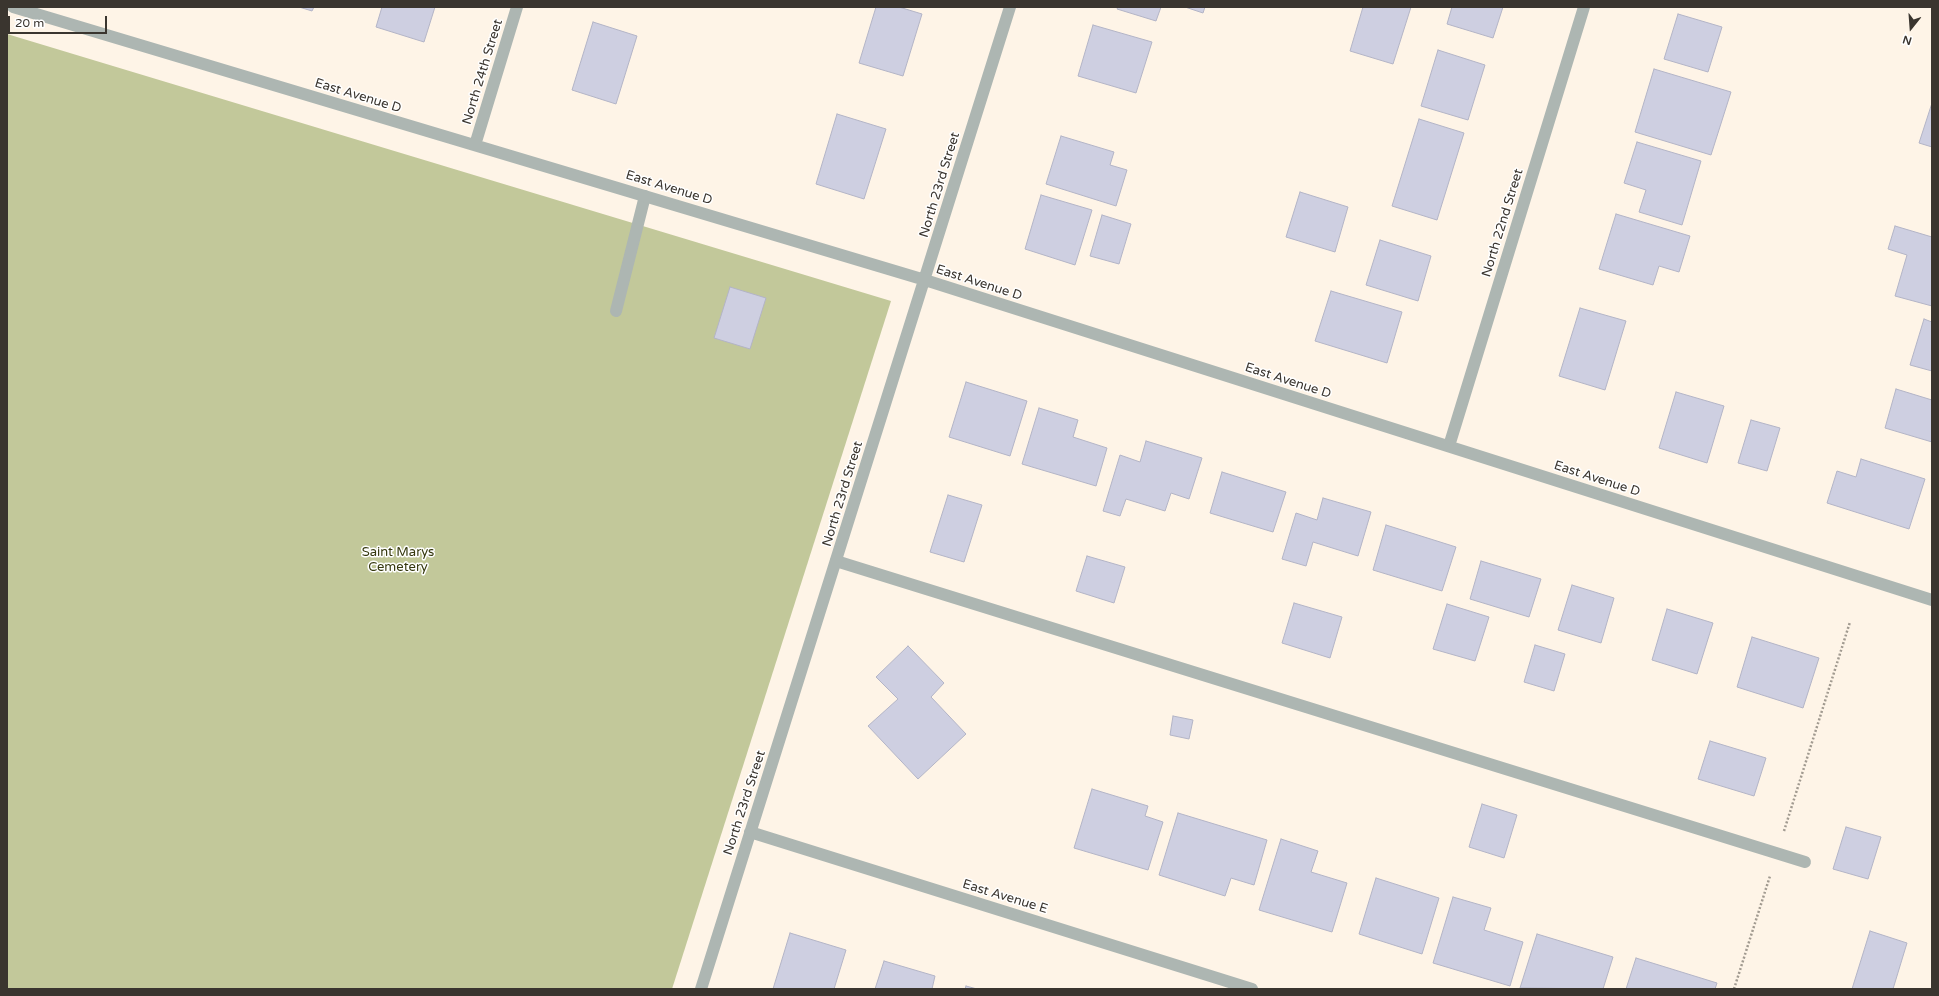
<!DOCTYPE html>
<style>
body{margin:0}
#map{position:relative;width:1939px;height:996px;overflow:hidden;background:#fef4e7;font-family:"Varela Round",sans-serif}
canvas{display:block}
.frame{position:absolute;inset:0;border:8px solid #3a352f;pointer-events:none}
.north{position:absolute;left:1891px;top:8px;width:40px;height:40px;-webkit-text-stroke:3px #fff;paint-order:stroke;rotate:197deg;font-size:11px;font-weight:700;line-height:16px;text-align:center;color:#3a352f}
.north::after{content:'';display:block;margin:auto;width:14px;height:18px;background:#3a352f;clip-path:polygon(50% 0,100% 100%,50% 72%,0 100%)}
.scale{position:absolute;left:8px;top:16px;width:99px;height:18px;box-sizing:border-box;border:2px solid #3a352f;border-top:0;padding-left:5px;font-size:12px;line-height:14px;white-space:nowrap;color:#3a352f;-webkit-text-stroke:3px #fff;paint-order:stroke}
</style>
<div id="map">
<canvas width="1939" height="996"></canvas>
<div class="frame"></div>
<div class="north">N</div>
<div class="scale">20 m</div>
</div>
<script>
const context = document.querySelector('canvas').getContext('2d');
context.lineJoin = 'round';
function fillPath(path, color) { context.fillStyle = color; context.fill(path, 'evenodd'); }
const toPath = rows => new Path2D(rows.map(r => 'M' + r).join(''));
function strokePath(path, color, width, dash) { context.strokeStyle = color; context.lineWidth = width; context.lineCap = dash ? 'butt' : 'round'; context.setLineDash(dash || []); context.stroke(path); }
function drawText(font, color, halo, rows, align = 'center') {
  context.font = font + ' "Varela Round",sans-serif'; context.lineWidth = 3; context.setLineDash([]); context.textBaseline = 'middle'; context.strokeStyle = halo; context.fillStyle = color; for (const [text, x, y, turn = 0] of rows) {
    context.save(); context.translate(x, y); context.rotate((+turn || 0) * Math.PI / 180); context.textAlign = isNaN(turn) ? turn : align; if (halo) context.strokeText(text, 0, 0); context.fillText(text, 0, 0); context.restore();
  }
}
const green = toPath([
 [7,34,891,301,672,989,7,989]
]);
const building = toPath([
 [299,7,314,7,312,11,299,7],
 [382,7,435,7,424,42,376,27,382,7],
 [876,7,899,7,922,14,903,76,859,63,876,7],
 [1118,7,1161,7,1156,21,1117,9,1118,7],
 [1185,7,1205,7,1203,13,1185,7],
 [1363,7,1411,7,1393,64,1350,51,1363,7],
 [1452,7,1503,7,1493,38,1447,24,1452,7],
 [1678,14,1722,27,1708,72,1664,59,1678,14],
 [593,22,637,36,616,104,572,90,593,22],
 [1093,25,1152,42,1136,93,1078,76,1093,25],
 [1438,50,1485,65,1468,120,1421,106,1438,50],
 [1654,69,1731,92,1711,155,1635,132,1654,69],
 [1932,103,1932,147,1919,143,1932,103],
 [837,114,886,129,864,199,816,184,837,114],
 [1419,119,1464,133,1437,220,1392,206,1419,119],
 [1061,136,1114,152,1110,165,1127,170,1116,206,1046,184,1061,136],
 [1637,142,1701,161,1682,225,1639,212,1646,190,1624,183,1637,142],
 [1300,192,1348,207,1335,252,1286,237,1300,192],
 [1041,195,1092,210,1075,265,1025,249,1041,195],
 [1616,214,1690,236,1679,272,1659,266,1653,285,1599,269,1616,214],
 [1102,215,1131,224,1119,264,1090,256,1102,215],
 [1895,226,1932,237,1932,306,1895,296,1907,255,1888,249,1895,226],
 [1380,240,1431,256,1418,301,1366,285,1380,240],
 [730,287,766,298,750,349,714,338,730,287],
 [1331,291,1402,312,1387,363,1315,341,1331,291],
 [1580,308,1626,321,1605,390,1559,376,1580,308],
 [1924,319,1932,322,1932,371,1910,365,1924,319],
 [966,382,1027,401,1010,456,949,437,966,382],
 [1896,389,1932,400,1932,442,1885,428,1896,389],
 [1676,392,1724,406,1707,463,1659,448,1676,392],
 [1039,408,1078,420,1073,437,1107,448,1096,486,1022,464,1039,408],
 [1751,420,1780,428,1767,471,1738,463,1751,420],
 [1146,441,1202,458,1189,499,1171,493,1165,511,1126,499,1120,516,1103,511,1120,455,1140,462,1146,441],
 [1861,459,1925,479,1909,529,1827,503,1837,471,1856,477,1861,459],
 [1222,472,1286,492,1273,532,1210,513,1222,472],
 [948,495,982,505,964,562,930,552,948,495],
 [1323,498,1371,512,1358,556,1313,542,1306,566,1282,559,1296,513,1317,520,1323,498],
 [1386,525,1456,547,1442,591,1373,570,1386,525],
 [1087,556,1125,567,1114,603,1076,591,1087,556],
 [1481,561,1541,579,1529,617,1470,599,1481,561],
 [1572,585,1614,598,1601,643,1558,630,1572,585],
 [1294,603,1342,617,1330,658,1282,643,1294,603],
 [1447,604,1489,617,1475,661,1433,649,1447,604],
 [1667,609,1713,623,1697,674,1652,660,1667,609],
 [1752,637,1819,658,1803,708,1737,687,1752,637],
 [1535,645,1565,654,1554,691,1524,682,1535,645],
 [908,646,944,683,931,697,966,734,918,779,868,726,898,699,876,677,908,646],
 [1173,716,1193,720,1189,739,1170,735,1173,716],
 [1710,741,1766,758,1754,796,1698,779,1710,741],
 [1092,789,1148,806,1145,816,1163,822,1148,870,1074,848,1092,789],
 [1482,804,1517,815,1504,858,1469,847,1482,804],
 [1178,813,1267,840,1254,885,1231,878,1225,896,1159,875,1178,813],
 [1846,827,1881,837,1868,879,1833,869,1846,827],
 [1281,839,1318,851,1311,872,1347,883,1332,932,1259,910,1281,839],
 [1376,878,1439,898,1422,954,1359,934,1376,878],
 [1453,897,1491,908,1484,930,1523,942,1510,986,1433,963,1453,897],
 [1870,931,1907,943,1893,989,1852,989,1870,931],
 [790,933,846,950,834,989,773,989,790,933],
 [1537,934,1613,957,1603,989,1520,988,1537,934],
 [1636,958,1717,983,1715,989,1626,989,1636,958],
 [884,961,935,976,932,989,875,989,884,961],
 [966,986,977,989,965,989,966,986]
]);
const path = toPath([
 [1784,831,1850,622],
 [1734,989,1770,876]
]);
const service = toPath([
 [616,311,645,196],
 [836,561,1805,862]
]);
const minor = toPath([
 [13,7,925,280,1932,600],
 [475,145,517,7],
 [1449,446,1584,7],
 [750,832,1252,989],
 [701,989,1010,7]
]);
const streetNames = [
 ["North 24th Street",483,72,-73],
 ["East Avenue D",358,96,17],
 ["North 23rd Street",940,185,-73],
 ["East Avenue D",669,188,17],
 ["North 22nd Street",1503,223,-73],
 ["East Avenue D",979,283,18],
 ["East Avenue D",1288,381,18],
 ["East Avenue D",1597,479,18],
 ["North 23rd Street",843,494,-73],
 ["North 23rd Street",745,803,-72],
 ["East Avenue E",1005,897,17]
];
const parkNames = [
 ["Saint Marys",398,553],
 ["Cemetery",398,568]
];
fillPath(green, '#c2c89a');
fillPath(building, '#cecfe1');
strokePath(building, '#b3b4c6', 1);
strokePath(path, '#a19a90', 2.5, [2, 2]);
strokePath(service, '#adb6b2', 12);
strokePath(minor, '#adb6b2', 12);
drawText('13px', '#3a352f', '#fff', streetNames);
drawText('13px', '#35380e', '#fff', parkNames);
</script>
